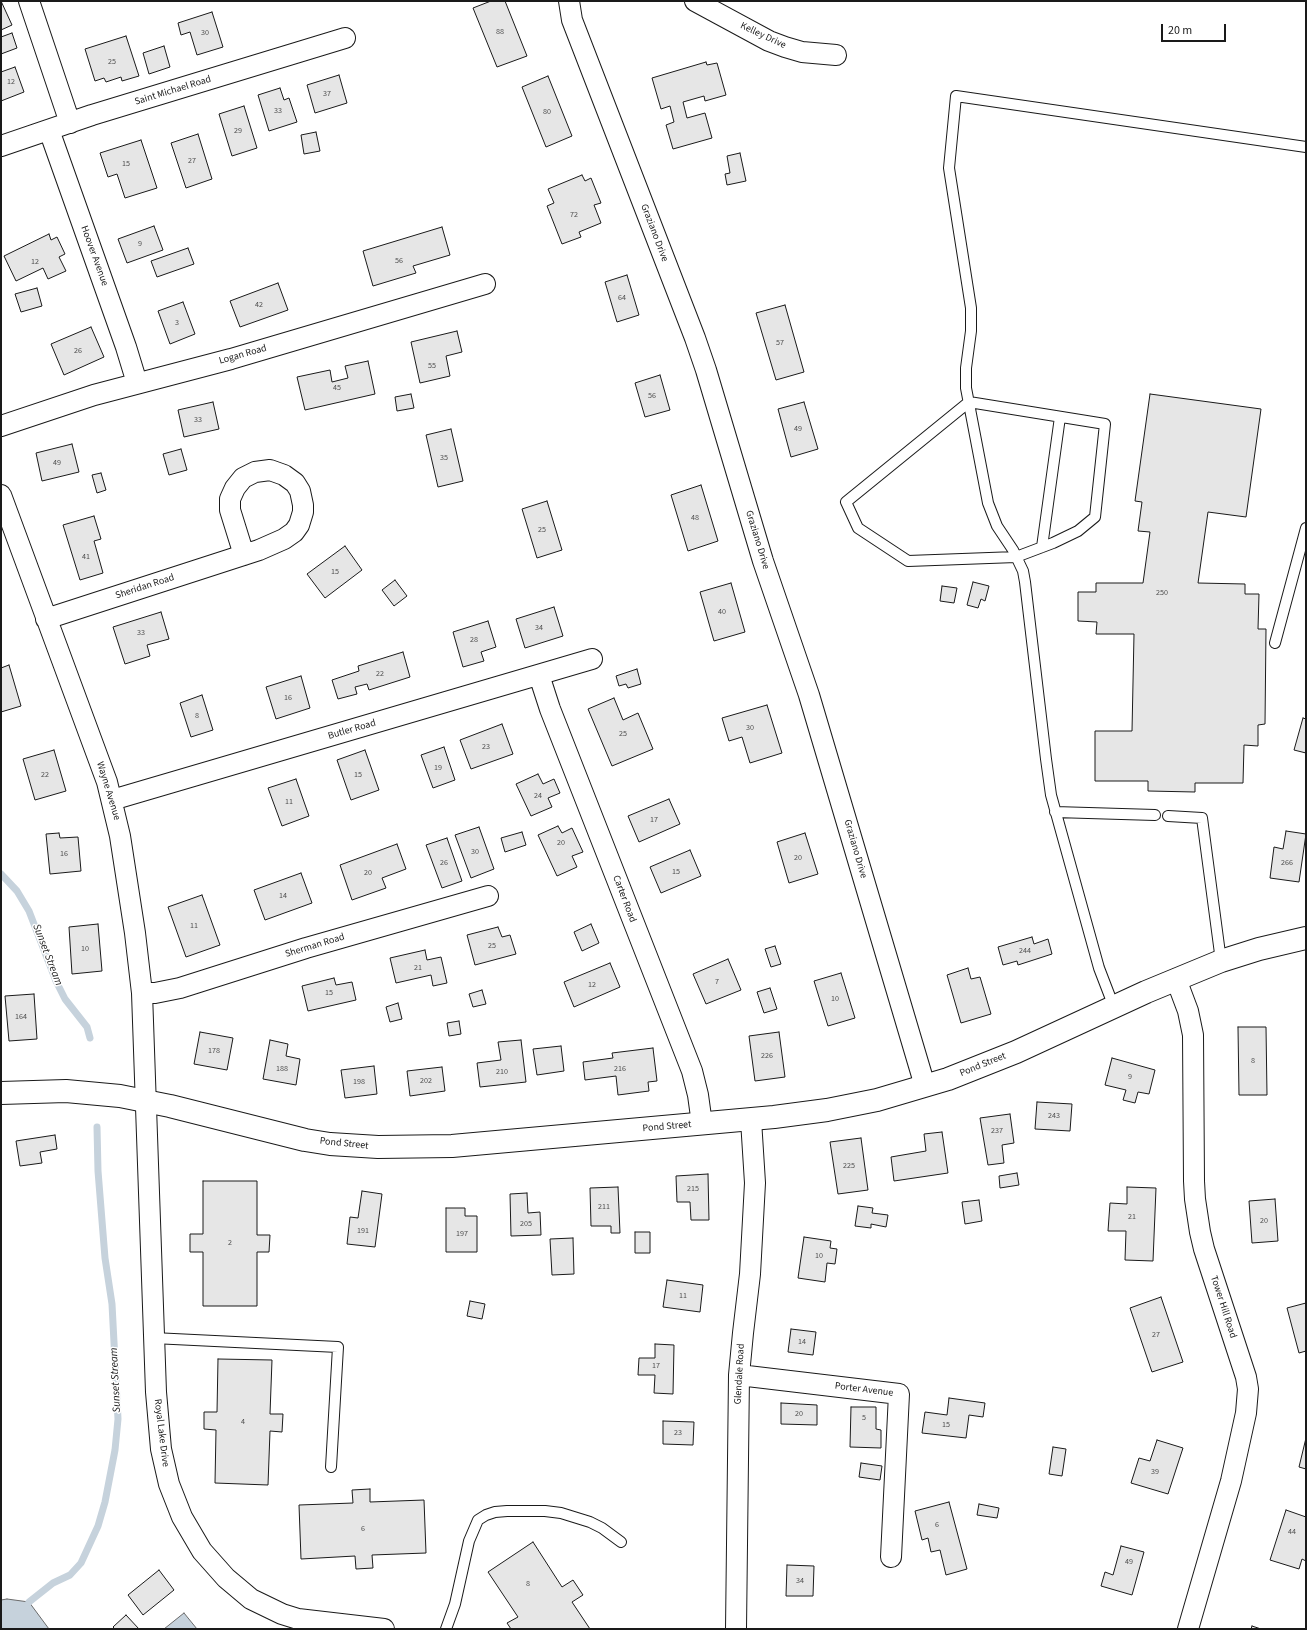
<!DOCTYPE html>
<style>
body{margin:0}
#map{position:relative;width:1307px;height:1630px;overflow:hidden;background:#fff;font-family:"Source Sans 3",sans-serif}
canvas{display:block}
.frame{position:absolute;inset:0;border:2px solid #1a1a1a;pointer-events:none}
.scale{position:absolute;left:1161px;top:24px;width:65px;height:18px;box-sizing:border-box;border:2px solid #1a1a1a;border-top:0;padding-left:5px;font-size:12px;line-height:14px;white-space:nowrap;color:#1a1a1a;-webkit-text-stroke:3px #fff;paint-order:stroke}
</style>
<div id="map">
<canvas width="1307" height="1630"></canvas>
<div class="frame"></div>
<div class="scale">20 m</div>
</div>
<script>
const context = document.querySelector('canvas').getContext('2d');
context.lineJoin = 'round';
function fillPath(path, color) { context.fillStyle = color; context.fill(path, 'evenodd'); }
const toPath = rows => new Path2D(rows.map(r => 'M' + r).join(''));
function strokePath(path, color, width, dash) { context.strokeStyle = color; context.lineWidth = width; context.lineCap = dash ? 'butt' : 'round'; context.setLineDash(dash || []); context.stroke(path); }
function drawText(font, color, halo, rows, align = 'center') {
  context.font = font + ' "Source Sans 3",sans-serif'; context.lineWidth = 3; context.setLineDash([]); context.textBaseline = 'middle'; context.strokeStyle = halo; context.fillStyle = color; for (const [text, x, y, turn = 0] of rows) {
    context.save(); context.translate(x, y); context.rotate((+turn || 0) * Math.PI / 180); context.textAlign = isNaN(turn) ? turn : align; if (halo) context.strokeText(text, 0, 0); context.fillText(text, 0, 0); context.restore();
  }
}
const water = toPath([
 [7,1599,29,1602,49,1629,1,1629,1,1600,7,1599],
 [184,1613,197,1629,164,1629,184,1613]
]);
const stream = toPath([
 [1,874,17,891,29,911,56,981,65,999,87,1027,90,1038],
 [29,1602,53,1583,70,1575,81,1563,98,1526,105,1502,115,1450,118,1419,112,1304,105,1258,98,1171,97,1127]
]);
const building = toPath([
 [1,1,12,25,1,30,1,1],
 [491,1,505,1,527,56,497,67,473,8,491,1],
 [212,12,223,47,197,55,190,32,181,35,178,23,212,12],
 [12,33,17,48,1,54,1,37,12,33],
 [126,36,139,76,122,81,121,77,106,82,104,78,95,81,85,49,126,36],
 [164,46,170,67,149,74,143,53,164,46],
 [706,62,707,65,717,63,726,95,705,101,704,96,683,102,687,118,705,113,712,138,673,149,666,125,674,122,670,106,661,109,652,78,706,62],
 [15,67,24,92,1,101,1,72,15,67],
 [339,75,347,103,315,113,307,85,339,75],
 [548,76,572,136,546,147,522,87,548,76],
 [280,88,284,100,289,98,297,122,269,131,258,95,280,88],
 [244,106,257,148,232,156,219,114,244,106],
 [316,132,320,151,304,154,301,135,316,132],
 [198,134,212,179,186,188,171,143,198,134],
 [141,140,157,188,125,198,117,174,108,177,100,153,141,140],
 [740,153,746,181,727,185,725,174,730,173,727,156,740,153],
 [582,175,585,181,591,178,601,203,594,205,601,223,579,232,581,237,562,244,547,206,554,203,548,189,582,175],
 [154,226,163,250,127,263,118,239,154,226],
 [442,227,450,255,413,266,416,273,373,286,363,251,442,227],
 [49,234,51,240,57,237,65,254,59,257,66,271,48,279,43,268,16,281,4,256,49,234],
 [188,248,194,264,157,277,151,261,188,248],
 [627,275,639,315,617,322,605,282,627,275],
 [278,283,288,310,240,327,230,301,278,283],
 [37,288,42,306,21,312,15,294,37,288],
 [183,302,195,334,170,344,158,311,183,302],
 [785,305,804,372,776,380,756,313,785,305],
 [91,327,104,357,64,375,51,344,91,327],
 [457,331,462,352,446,356,450,376,420,383,411,342,457,331],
 [368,361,375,394,305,410,297,377,330,370,332,382,348,378,345,366,368,361],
 [660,375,670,410,645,417,635,383,660,375],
 [411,394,414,408,397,411,395,397,411,394],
 [1150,394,1261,409,1246,517,1208,512,1198,583,1245,584,1245,594,1259,594,1258,629,1266,629,1265,724,1258,725,1258,746,1244,745,1243,783,1195,783,1195,792,1148,791,1148,781,1095,781,1095,731,1132,731,1134,634,1096,634,1097,622,1078,621,1078,592,1096,592,1096,583,1143,583,1150,532,1138,531,1142,502,1135,501,1150,394],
 [213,402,219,429,184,437,178,410,213,402],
 [804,402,818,449,791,457,778,409,804,402],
 [451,429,463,481,438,487,426,435,451,429],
 [72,444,79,472,42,481,36,453,72,444],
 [181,449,187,470,169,475,163,454,181,449],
 [101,473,106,490,97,493,92,475,101,473],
 [701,485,718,541,688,551,671,495,701,485],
 [547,501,562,550,537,558,522,509,547,501],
 [94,516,101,539,94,541,103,573,80,580,63,525,94,516],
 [345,546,362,570,325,598,307,574,345,546],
 [395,580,407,596,394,606,382,590,395,580],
 [973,582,989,586,985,601,981,599,978,608,967,605,973,582],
 [731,583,745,632,714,641,700,592,731,583],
 [942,586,957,588,954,603,940,601,942,586],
 [554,607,563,636,525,648,516,619,554,607],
 [161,612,169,639,147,645,150,656,125,664,113,627,161,612],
 [488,621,496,647,481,652,484,661,463,667,453,632,488,621],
 [403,652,410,677,369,690,367,684,355,687,357,694,338,699,332,680,359,671,358,666,403,652],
 [9,665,21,706,1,712,1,668,9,665],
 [637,669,641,684,628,688,626,684,619,686,616,676,637,669],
 [301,676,310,708,276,719,266,687,301,676],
 [202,695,213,730,191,737,180,703,202,695],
 [614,698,623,720,638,713,653,749,612,766,588,709,614,698],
 [767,705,782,753,750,763,742,737,729,741,722,718,767,705],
 [1303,718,1306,719,1306,753,1294,750,1303,718],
 [502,724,513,754,471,769,460,740,502,724],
 [444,747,455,780,433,788,421,755,444,747],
 [54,750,66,791,35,800,23,759,54,750],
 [365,750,379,790,351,800,337,760,365,750],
 [538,774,543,784,554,779,560,793,548,798,552,807,531,816,516,784,538,774],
 [296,779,309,816,282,826,268,788,296,779],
 [669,799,680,824,639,842,628,816,669,799],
 [558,826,562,833,572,828,583,852,572,856,577,867,557,876,538,835,558,826],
 [479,827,494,869,471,878,455,835,479,827],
 [1286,831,1306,834,1299,882,1270,878,1274,847,1283,849,1286,831],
 [522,832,526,845,505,852,501,838,522,832],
 [59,833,60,838,78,837,81,871,50,874,46,834,59,833],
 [805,833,818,874,789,883,777,842,805,833],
 [447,838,462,881,442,888,426,845,447,838],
 [397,844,406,869,382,878,386,888,352,900,340,865,397,844],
 [690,850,701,876,661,893,650,867,690,850],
 [301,873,312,903,265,920,254,890,301,873],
 [202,895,220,945,186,957,168,907,202,895],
 [98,924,102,971,72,974,69,927,98,924],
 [591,924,599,943,582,951,574,932,591,924],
 [498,927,502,937,510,935,516,954,475,965,467,935,498,927],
 [1032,937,1034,944,1048,939,1052,954,1018,965,1017,961,1003,965,998,947,1032,937],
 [775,946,781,964,771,967,765,949,775,946],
 [425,950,427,960,441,957,447,983,433,986,431,975,396,983,390,958,425,950],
 [728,959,741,990,706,1004,693,974,728,959],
 [610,963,620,987,574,1007,564,982,610,963],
 [968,968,971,979,980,977,991,1014,961,1023,947,975,968,968],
 [841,973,855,1018,828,1026,814,981,841,973],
 [334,978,336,985,352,982,356,1000,308,1011,302,986,334,978],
 [770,988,777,1009,764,1013,757,992,770,988],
 [482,990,486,1004,473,1007,469,994,482,990],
 [34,994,37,1039,9,1041,5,996,34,994],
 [398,1003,402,1019,390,1022,386,1007,398,1003],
 [459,1021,461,1034,449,1036,447,1023,459,1021],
 [1238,1027,1266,1027,1267,1095,1239,1095,1238,1027],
 [200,1032,233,1038,227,1070,194,1064,200,1032],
 [779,1032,785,1077,755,1081,749,1036,779,1032],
 [270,1040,288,1044,286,1056,300,1059,296,1085,263,1079,270,1040],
 [521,1040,526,1082,480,1087,477,1063,501,1060,498,1042,521,1040],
 [561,1046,564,1071,537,1075,533,1049,561,1046],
 [653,1048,657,1081,648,1082,649,1091,618,1095,616,1076,585,1080,583,1062,613,1058,612,1053,653,1048],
 [1112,1058,1155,1070,1149,1094,1138,1092,1135,1103,1123,1100,1126,1090,1105,1085,1112,1058],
 [374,1066,377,1094,345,1098,341,1070,374,1066],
 [442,1067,445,1091,410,1096,407,1071,442,1067],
 [1037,1102,1072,1104,1070,1131,1035,1129,1037,1102],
 [1010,1114,1014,1143,1002,1145,1004,1163,988,1165,980,1118,1010,1114],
 [942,1132,948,1173,894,1181,891,1157,926,1151,924,1134,942,1132],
 [55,1135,57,1149,40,1152,42,1163,20,1166,16,1141,55,1135],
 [861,1138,868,1190,838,1194,830,1142,861,1138],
 [1017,1173,1019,1185,1000,1188,999,1176,1017,1173],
 [708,1174,709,1220,691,1220,690,1202,677,1202,676,1176,708,1174],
 [203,1181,257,1181,257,1235,270,1235,269,1252,257,1252,257,1306,203,1306,203,1252,190,1252,190,1234,203,1234,203,1181],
 [618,1187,620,1233,611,1233,611,1226,591,1226,590,1188,618,1187],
 [1127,1187,1156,1188,1153,1261,1125,1260,1126,1231,1108,1231,1110,1203,1127,1204,1127,1187],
 [362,1191,382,1194,375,1247,347,1244,350,1217,358,1218,362,1191],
 [527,1193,528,1213,540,1212,541,1235,511,1236,510,1194,527,1193],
 [1275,1199,1278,1241,1252,1243,1249,1201,1275,1199],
 [979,1200,982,1221,965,1224,962,1202,979,1200],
 [858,1206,873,1208,872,1213,888,1215,886,1227,871,1224,871,1228,855,1226,858,1206],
 [446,1208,465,1208,465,1216,477,1216,477,1252,446,1252,446,1208],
 [635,1232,650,1232,650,1253,635,1253,635,1232],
 [804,1237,831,1241,830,1248,837,1249,835,1264,827,1263,825,1282,798,1278,804,1237],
 [573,1238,574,1274,552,1275,550,1239,573,1238],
 [667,1280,703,1285,700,1312,663,1307,667,1280],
 [1161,1297,1183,1362,1152,1372,1130,1308,1161,1297],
 [470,1301,485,1304,482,1319,467,1316,470,1301],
 [1306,1303,1306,1351,1299,1353,1287,1308,1306,1303],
 [791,1329,816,1332,813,1355,788,1352,791,1329],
 [655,1344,674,1345,673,1394,654,1393,655,1375,638,1375,639,1358,655,1358,655,1344],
 [218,1359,272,1360,270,1414,283,1414,282,1432,270,1431,268,1485,215,1483,216,1430,204,1429,204,1412,217,1412,218,1359],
 [949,1398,985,1403,983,1417,969,1415,966,1438,922,1433,925,1412,947,1415,949,1398],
 [781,1403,817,1405,817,1425,781,1424,781,1403],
 [851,1407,876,1407,876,1429,881,1430,881,1448,850,1447,851,1407],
 [663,1421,694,1422,693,1445,663,1444,663,1421],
 [1306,1438,1306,1469,1299,1467,1306,1438],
 [1157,1440,1183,1448,1168,1494,1131,1483,1139,1458,1150,1461,1157,1440],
 [1053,1447,1066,1449,1062,1476,1049,1474,1053,1447],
 [861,1463,882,1466,880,1480,859,1477,861,1463],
 [370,1489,370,1502,424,1500,426,1553,372,1555,373,1568,356,1569,355,1556,301,1559,299,1505,353,1503,352,1490,370,1489],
 [949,1502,967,1569,946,1575,940,1550,931,1552,928,1538,922,1540,915,1511,949,1502],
 [979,1504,999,1508,997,1518,977,1515,979,1504],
 [1286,1510,1306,1517,1306,1561,1302,1559,1299,1569,1270,1560,1286,1510],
 [533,1542,562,1587,573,1580,583,1595,572,1602,590,1629,511,1629,507,1623,518,1617,488,1572,533,1542],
 [1121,1546,1144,1552,1132,1595,1101,1586,1105,1572,1113,1575,1121,1546],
 [787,1565,814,1566,813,1596,786,1596,787,1565],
 [159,1570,174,1590,143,1615,128,1595,159,1570],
 [126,1615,139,1629,115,1629,113,1627,126,1615],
 [1252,1626,1261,1629,1251,1629,1252,1626]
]);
const service = toPath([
 [969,402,1105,424,1095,517,1078,531,1053,543,1016,557,908,561,858,528,846,502,969,402],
 [1042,547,1060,417],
 [1275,643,1306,528],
 [1055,812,1155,815],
 [1168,816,1202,818,1221,961],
 [1114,1007,1099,968,1051,795,1046,759,1025,582,1023,571,1013,550,997,526,988,503,966,388,966,368,971,331,971,308,949,168,956,96,1306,147],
 [153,1338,338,1347,331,1467],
 [446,1629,455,1604,469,1541,478,1520,486,1515,495,1512,507,1511,545,1511,561,1513,590,1522,602,1528,621,1542]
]);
const minor = toPath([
 [29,1,70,123],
 [569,1,572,20,695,338,706,370,763,561,809,695,925,1086],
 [695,1,769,41,785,47,802,52,836,55],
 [49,130,126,347,137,383],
 [1,146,92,115,345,38],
 [1,426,94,395,231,359,485,284],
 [1,495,107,782,120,836,135,933,142,993,156,1392,161,1449,169,1484,182,1517,202,1551,226,1578,251,1599,282,1614,298,1619,384,1629],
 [46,619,259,550,284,539,294,532,299,525,303,512,303,505,300,491,295,483,284,475,270,470,255,472,243,478,235,488,230,499,230,510,244,555],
 [539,675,550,709,692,1071,698,1095,702,1124],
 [112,800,592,659],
 [1176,979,1188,1011,1193,1035,1194,1181,1195,1199,1200,1232,1204,1249,1246,1377,1248,1389,1246,1413,1231,1481,1188,1629],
 [142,993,155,993,180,988,306,948,488,896],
 [739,1375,899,1394,891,1557],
 [736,1629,739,1375,743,1333,750,1274,755,1183,751,1120]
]);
const secondary = toPath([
 [1,1093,66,1091,120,1096,170,1106,305,1140,330,1144,378,1147,452,1146,774,1117,827,1110,877,1100,948,1079,1016,1052,1146,992,1221,961,1259,949,1306,938]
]);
const numberNames = [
 ["88",500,32],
 ["30",205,33],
 ["25",112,62],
 ["12",11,82],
 ["37",327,94],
 ["33",278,111],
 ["80",547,112],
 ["29",238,131],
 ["27",192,161],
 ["15",126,164],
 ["72",574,215],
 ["9",140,244],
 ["56",399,261],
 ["12",35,262],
 ["64",622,298],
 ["42",259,305],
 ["3",177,323],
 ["57",780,343],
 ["26",78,351],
 ["55",432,366],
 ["45",337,388],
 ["56",652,396],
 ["33",198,420],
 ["49",798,429],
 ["35",444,458],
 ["49",57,463],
 ["48",695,518],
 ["25",542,530],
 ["41",86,557],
 ["15",335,572],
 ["250",1162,593],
 ["40",722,612],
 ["34",539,628],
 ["33",141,633],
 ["28",474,640],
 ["22",380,674],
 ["16",288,698],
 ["8",197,716],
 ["30",750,728],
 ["25",623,734],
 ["23",486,747],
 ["19",438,768],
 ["22",45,775],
 ["15",358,775],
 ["24",538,796],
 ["11",289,802],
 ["17",654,820],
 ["20",561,843],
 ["30",475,852],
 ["16",64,854],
 ["20",798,858],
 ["26",444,863],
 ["266",1287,863],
 ["15",676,872],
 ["20",368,873],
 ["14",283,896],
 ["11",194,926],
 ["25",492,946],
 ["10",85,949],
 ["244",1025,951],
 ["21",418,968],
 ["7",717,982],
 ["12",592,985],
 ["15",329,993],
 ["10",835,999],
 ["164",21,1017],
 ["178",214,1051],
 ["226",767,1056],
 ["8",1253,1061],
 ["188",282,1069],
 ["216",620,1069],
 ["210",502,1072],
 ["9",1130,1077],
 ["202",426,1081],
 ["198",359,1082],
 ["243",1054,1116],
 ["237",997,1131],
 ["225",849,1166],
 ["215",693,1189],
 ["211",604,1207],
 ["21",1132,1217],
 ["20",1264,1221],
 ["205",526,1224],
 ["191",363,1231],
 ["197",462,1234],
 ["2",230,1243],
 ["10",819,1256],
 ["11",683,1296],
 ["27",1156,1335],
 ["14",802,1342],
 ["17",656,1366],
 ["20",799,1414],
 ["5",864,1418],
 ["4",243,1422],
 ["15",946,1425],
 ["23",678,1433],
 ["39",1155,1472],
 ["6",937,1525],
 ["6",363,1529],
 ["44",1292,1532],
 ["49",1129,1562],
 ["34",800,1581],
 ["8",528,1584]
];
const streetNames = [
 ["Kelley Drive",763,36,25],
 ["Saint Michael Road",173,91,-17],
 ["Graziano Drive",654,233,69],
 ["Hoover Avenue",94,256,70],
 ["Logan Road",243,355,-16],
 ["Graziano Drive",757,540,73],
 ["Sheridan Road",145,587,-18],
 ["Butler Road",352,730,-16],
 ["Wayne Avenue",108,791,73],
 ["Graziano Drive",855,849,74],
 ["Carter Road",624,899,69],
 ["Sherman Road",315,946,-17],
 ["Pond Street",983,1065,-22],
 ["Pond Street",667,1127,-5],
 ["Pond Street",344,1144,6],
 ["Tower Hill Road",1223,1307,72],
 ["Glendale Road",740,1374,-87],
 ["Porter Avenue",864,1390,7],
 ["Royal Lake Drive",161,1433,83]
];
const waterNames = [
 ["Sunset Stream",47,955,69],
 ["Sunset Stream",116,1380,-93]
];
fillPath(water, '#c6d2dc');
strokePath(water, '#6a6a6a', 1);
strokePath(stream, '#c6d2dc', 7);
fillPath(building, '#e6e6e6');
strokePath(building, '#1a1a1a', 1);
strokePath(service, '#1a1a1a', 12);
strokePath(minor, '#1a1a1a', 22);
strokePath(secondary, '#1a1a1a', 24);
strokePath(service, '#fff', 10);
strokePath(minor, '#fff', 20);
strokePath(secondary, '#fff', 22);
drawText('8px', '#4d4d4d', null, numberNames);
drawText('10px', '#1a1a1a', '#fff', streetNames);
drawText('italic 11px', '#1a1a1a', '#fff', waterNames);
</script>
